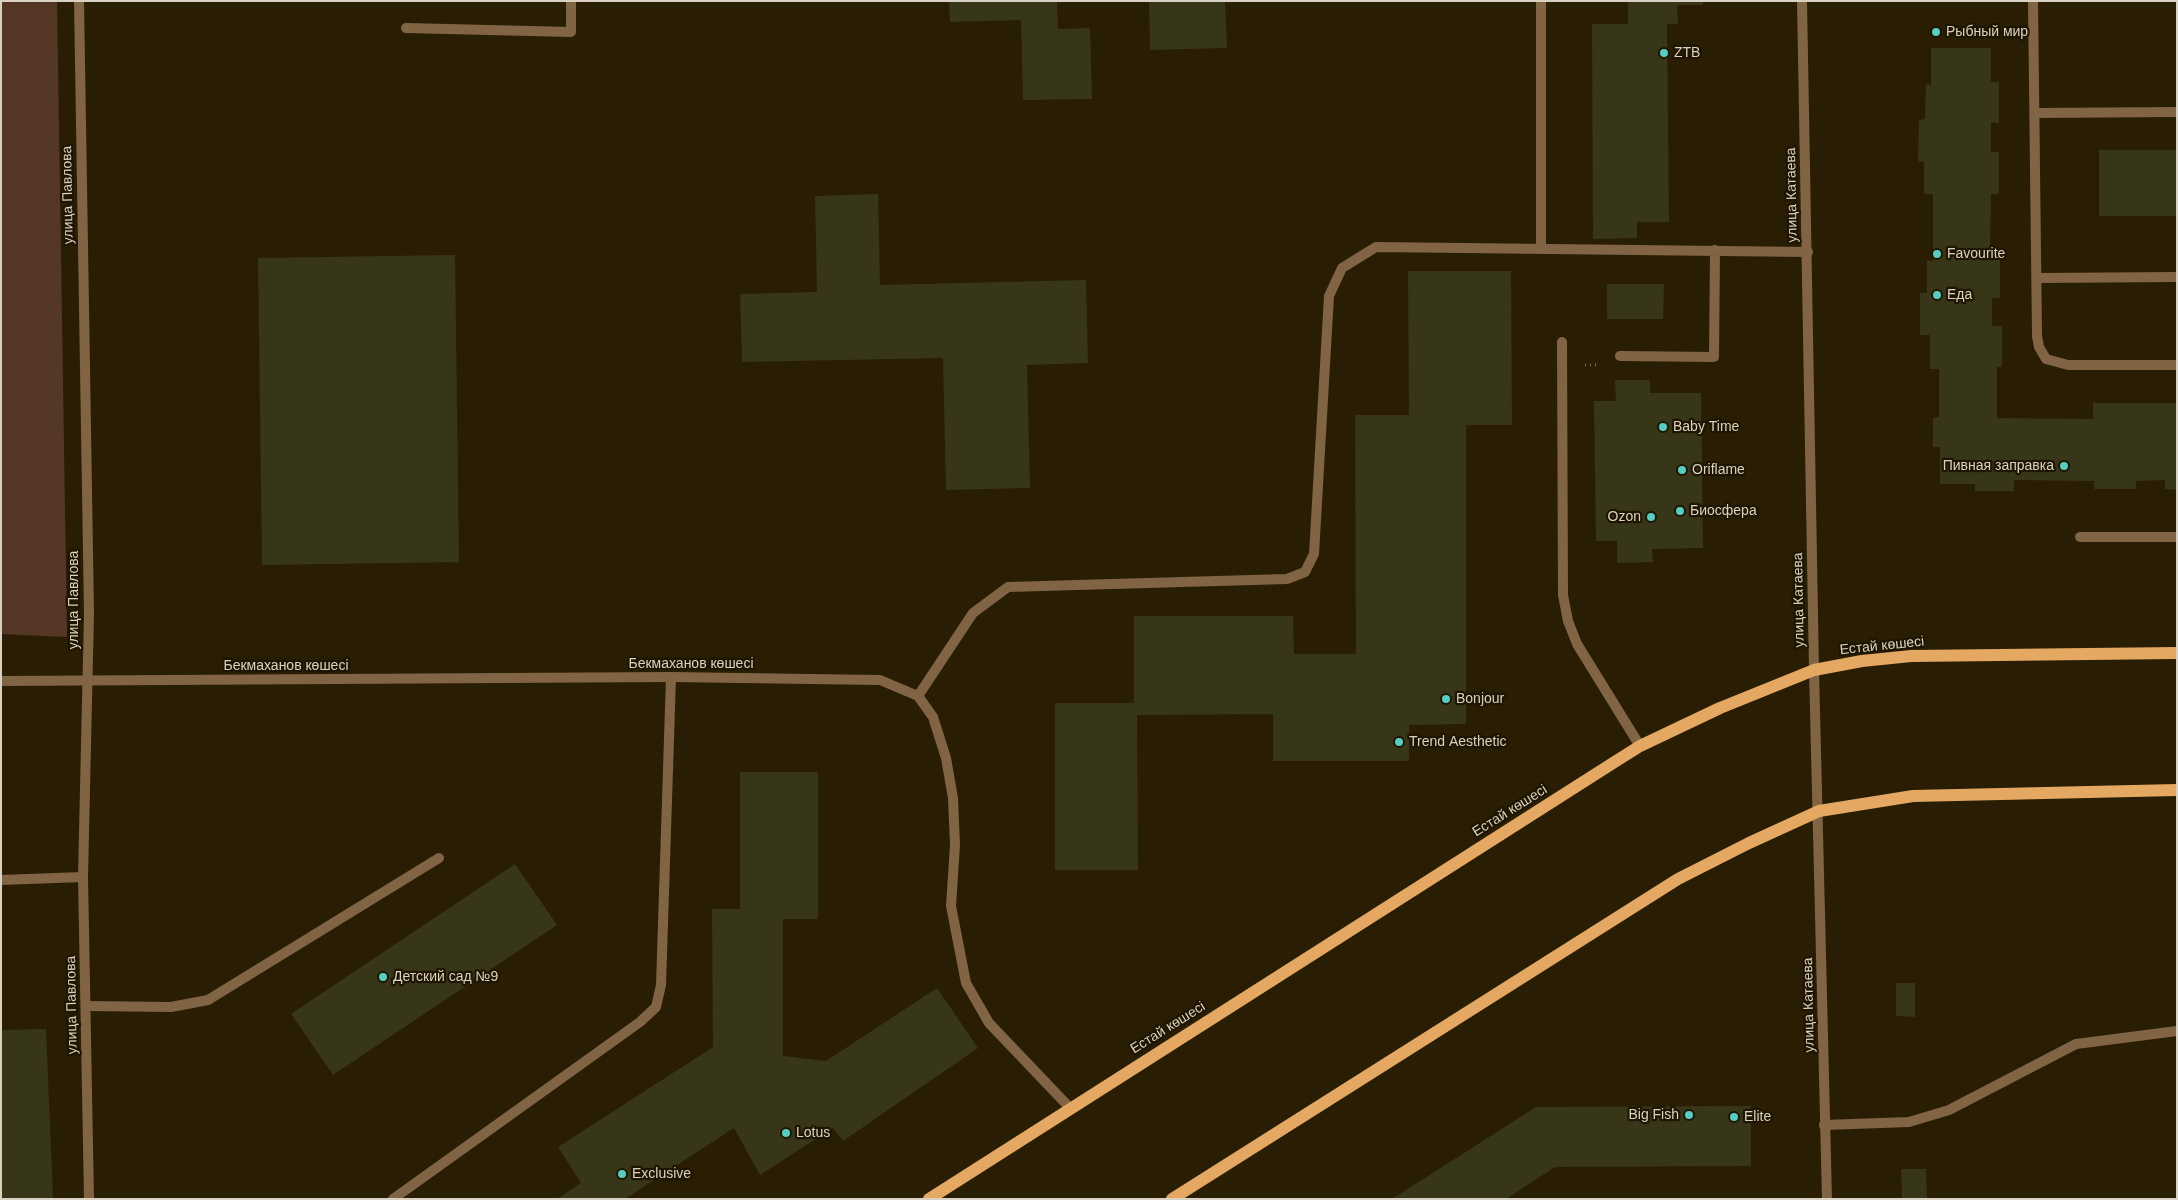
<!DOCTYPE html>
<meta charset="utf-8">
<style>
body{margin:0}
#map{position:relative;width:2178px;height:1200px;overflow:hidden;background:#291e03;font-family:Arial,sans-serif}
canvas{display:block}
.frame{position:absolute;inset:0;border:2px solid #d9d2c2;pointer-events:none}
</style>
<div id="map">
<canvas width="2178" height="1200"></canvas>
<div class="frame"></div>
</div>
<script>
const context = document.querySelector('canvas').getContext('2d');
context.lineJoin = 'round';
function fillPath(path, color) { context.fillStyle = color; context.fill(path, 'evenodd'); }
const toPath = rows => new Path2D(rows.map(r => 'M' + r).join(''));
function strokePath(path, color, width, dash) { context.strokeStyle = color; context.lineWidth = width; context.lineCap = dash ? 'butt' : 'round'; context.setLineDash(dash || []); context.stroke(path); }
function drawText(font, color, halo, rows, align = 'center') {
  context.font = font + ' Arial,sans-serif'; context.lineWidth = 4.5; context.setLineDash([]); context.textBaseline = 'middle'; context.strokeStyle = halo; context.fillStyle = color; for (const [text, x, y, turn = 0] of rows) {
    context.save(); context.translate(x, y); context.rotate((+turn || 0) * Math.PI / 180); context.textAlign = isNaN(turn) ? turn : align; if (halo) context.strokeText(text, 0, 0); context.fillText(text, 0, 0); context.restore();
  }
}
const green = toPath([
 [1,1,57,1,67,637,1,634]
]);
const building = toPath([
 [949,1,1057,1,1058,29,1090,28,1092,99,1023,100,1021,20,950,22],
 [1149,1,1225,1,1227,48,1150,50],
 [1628,1,1703,1,1703,5,1677,5,1678,24,1667,24,1669,222,1637,222,1637,238,1593,239,1592,24,1628,24],
 [1931,48,1991,48,1991,82,1999,82,1999,123,1991,122,1991,152,1999,152,1999,194,1991,194,1990,256,2000,256,2000,298,1992,298,1992,326,2002,326,2002,367,1997,367,1997,418,2093,419,2093,403,2177,403,2177,490,2165,489,2165,480,2136,481,2136,489,2094,489,2094,481,2014,480,2014,491,1975,491,1975,484,1940,484,1940,447,1933,447,1933,418,1939,417,1939,369,1930,369,1930,335,1920,335,1920,293,1927,293,1927,260,1933,261,1933,194,1924,194,1924,162,1918,161,1919,120,1925,119,1926,84,1931,85],
 [2099,150,2177,150,2177,216,2099,216],
 [878,194,880,285,1086,280,1088,363,1027,365,1030,488,946,490,943,358,742,362,740,294,817,292,815,196],
 [455,255,459,562,262,565,258,258],
 [1408,271,1511,271,1512,425,1466,425,1466,724,1409,725,1409,761,1273,761,1273,714,1137,715,1138,870,1055,870,1055,703,1134,703,1134,616,1293,616,1294,654,1356,654,1355,415,1409,415],
 [1607,284,1664,284,1663,319,1607,319],
 [1615,380,1650,380,1650,393,1701,393,1703,548,1652,549,1653,562,1617,563,1617,541,1596,541,1594,401,1616,401],
 [740,772,818,772,818,919,783,919,783,1056,826,1061,937,988,978,1048,843,1141,833,1128,760,1175,734,1128,625,1199,557,1199,581,1183,558,1147,713,1047,712,909,740,909],
 [515,864,557,925,333,1075,291,1014],
 [1896,983,1915,983,1915,1017,1896,1016],
 [46,1029,53,1199,1,1199,1,1030],
 [1751,1106,1751,1166,1555,1167,1506,1199,1392,1199,1536,1107],
 [1901,1169,1926,1169,1927,1199,1902,1199]
]);
const path = toPath([
 [1585,365,1599,365]
]);
const service = toPath([
 [1541,1,1541,248],
 [2033,1,2037,336,2039,347,2046,359,2068,365,2177,365],
 [406,28,571,32,571,1],
 [2036,113,2177,112],
 [2037,278,2177,277],
 [1562,342,1563,595,1568,621,1577,644,1640,746],
 [1620,356,1714,357,1715,250],
 [2080,537,2177,537],
 [918,696,973,613,1008,587,1287,579,1305,572,1314,554,1329,296,1342,268,1376,247,1808,252],
 [1,880,83,877],
 [86,1006,171,1007,208,1000,439,858],
 [1824,1125,1909,1122,1949,1110,2076,1044,2177,1031],
 [393,1199,640,1022,656,1007,661,985,671,677]
]);
const minor = toPath([
 [79,1,89,613,83,877,89,1199]
]);
const tertiary = toPath([
 [1802,1,1814,670,1827,1199],
 [1,681,671,677,880,680,918,696,933,717,946,758,953,798,955,845,951,906,966,983,989,1023,1070,1108]
]);
const primary = toPath([
 [929,1199,1613,763,1640,746,1720,708,1814,670,1862,661,1911,656,2177,653],
 [1172,1199,1678,879,1749,843,1819,811,1913,796,2177,790]
]);
const markers = [
 [1936,32,5,"#56cec2"],
 [1664,53,5,"#56cec2"],
 [1937,254,5,"#56cec2"],
 [1937,295,5,"#56cec2"],
 [1663,427,5,"#56cec2"],
 [2064,466,5,"#56cec2"],
 [1682,470,5,"#56cec2"],
 [1680,511,5,"#56cec2"],
 [1651,517,5,"#56cec2"],
 [1446,699,5,"#56cec2"],
 [1399,742,5,"#56cec2"],
 [383,977,5,"#56cec2"],
 [1689,1115,5,"#56cec2"],
 [1734,1117,5,"#56cec2"],
 [786,1133,5,"#56cec2"],
 [622,1174,5,"#56cec2"]
];
const poiNames = [
 ["Рыбный мир",1946,32],
 ["ZTB",1674,53],
 ["Favourite",1947,254],
 ["Еда",1947,295],
 ["Baby Time",1673,427],
 ["Пивная заправка",2054,466,"right"],
 ["Oriflame",1692,470],
 ["Биосфера",1690,511],
 ["Ozon",1641,517,"right"],
 ["Bonjour",1456,699],
 ["Trend Aesthetic",1409,742],
 ["Детский сад №9",393,977],
 ["Big Fish",1679,1115,"right"],
 ["Elite",1744,1117],
 ["Lotus",796,1133],
 ["Exclusive",632,1174]
];
const streetNames = [
 ["улица Павлова",68,195,-91],
 ["улица Катаева",1792,195,-91],
 ["улица Павлова",74,600,-90],
 ["улица Катаева",1799,600,-91],
 ["Естай көшесі",1882,646,-6],
 ["Бекмаханов көшесі",691,664],
 ["Бекмаханов көшесі",286,666],
 ["Естай көшесі",1510,811,-32],
 ["улица Павлова",72,1005,-91],
 ["улица Катаева",1809,1005,-91],
 ["Естай көшесі",1168,1028,-32]
];
fillPath(green, '#543727');
fillPath(building, '#373619');
strokePath(path, '#736953', 3, [1, 4]);
strokePath(service, '#816444', 10);
strokePath(minor, '#816444', 10);
strokePath(tertiary, '#816444', 10);
strokePath(primary, '#e4a863', 12);
for (const [x, y, r, color] of markers) { const dot = new Path2D(); dot.arc(x, y, r, 0, 2 * Math.PI); context.fillStyle = color; context.fill(dot); strokePath(dot, '#1f1500', 2); }
drawText('14px', '#d9d2c2', '#1f1500', poiNames, 'left');
drawText('14px', '#d9d2c2', '#1f1500', streetNames);
</script>
